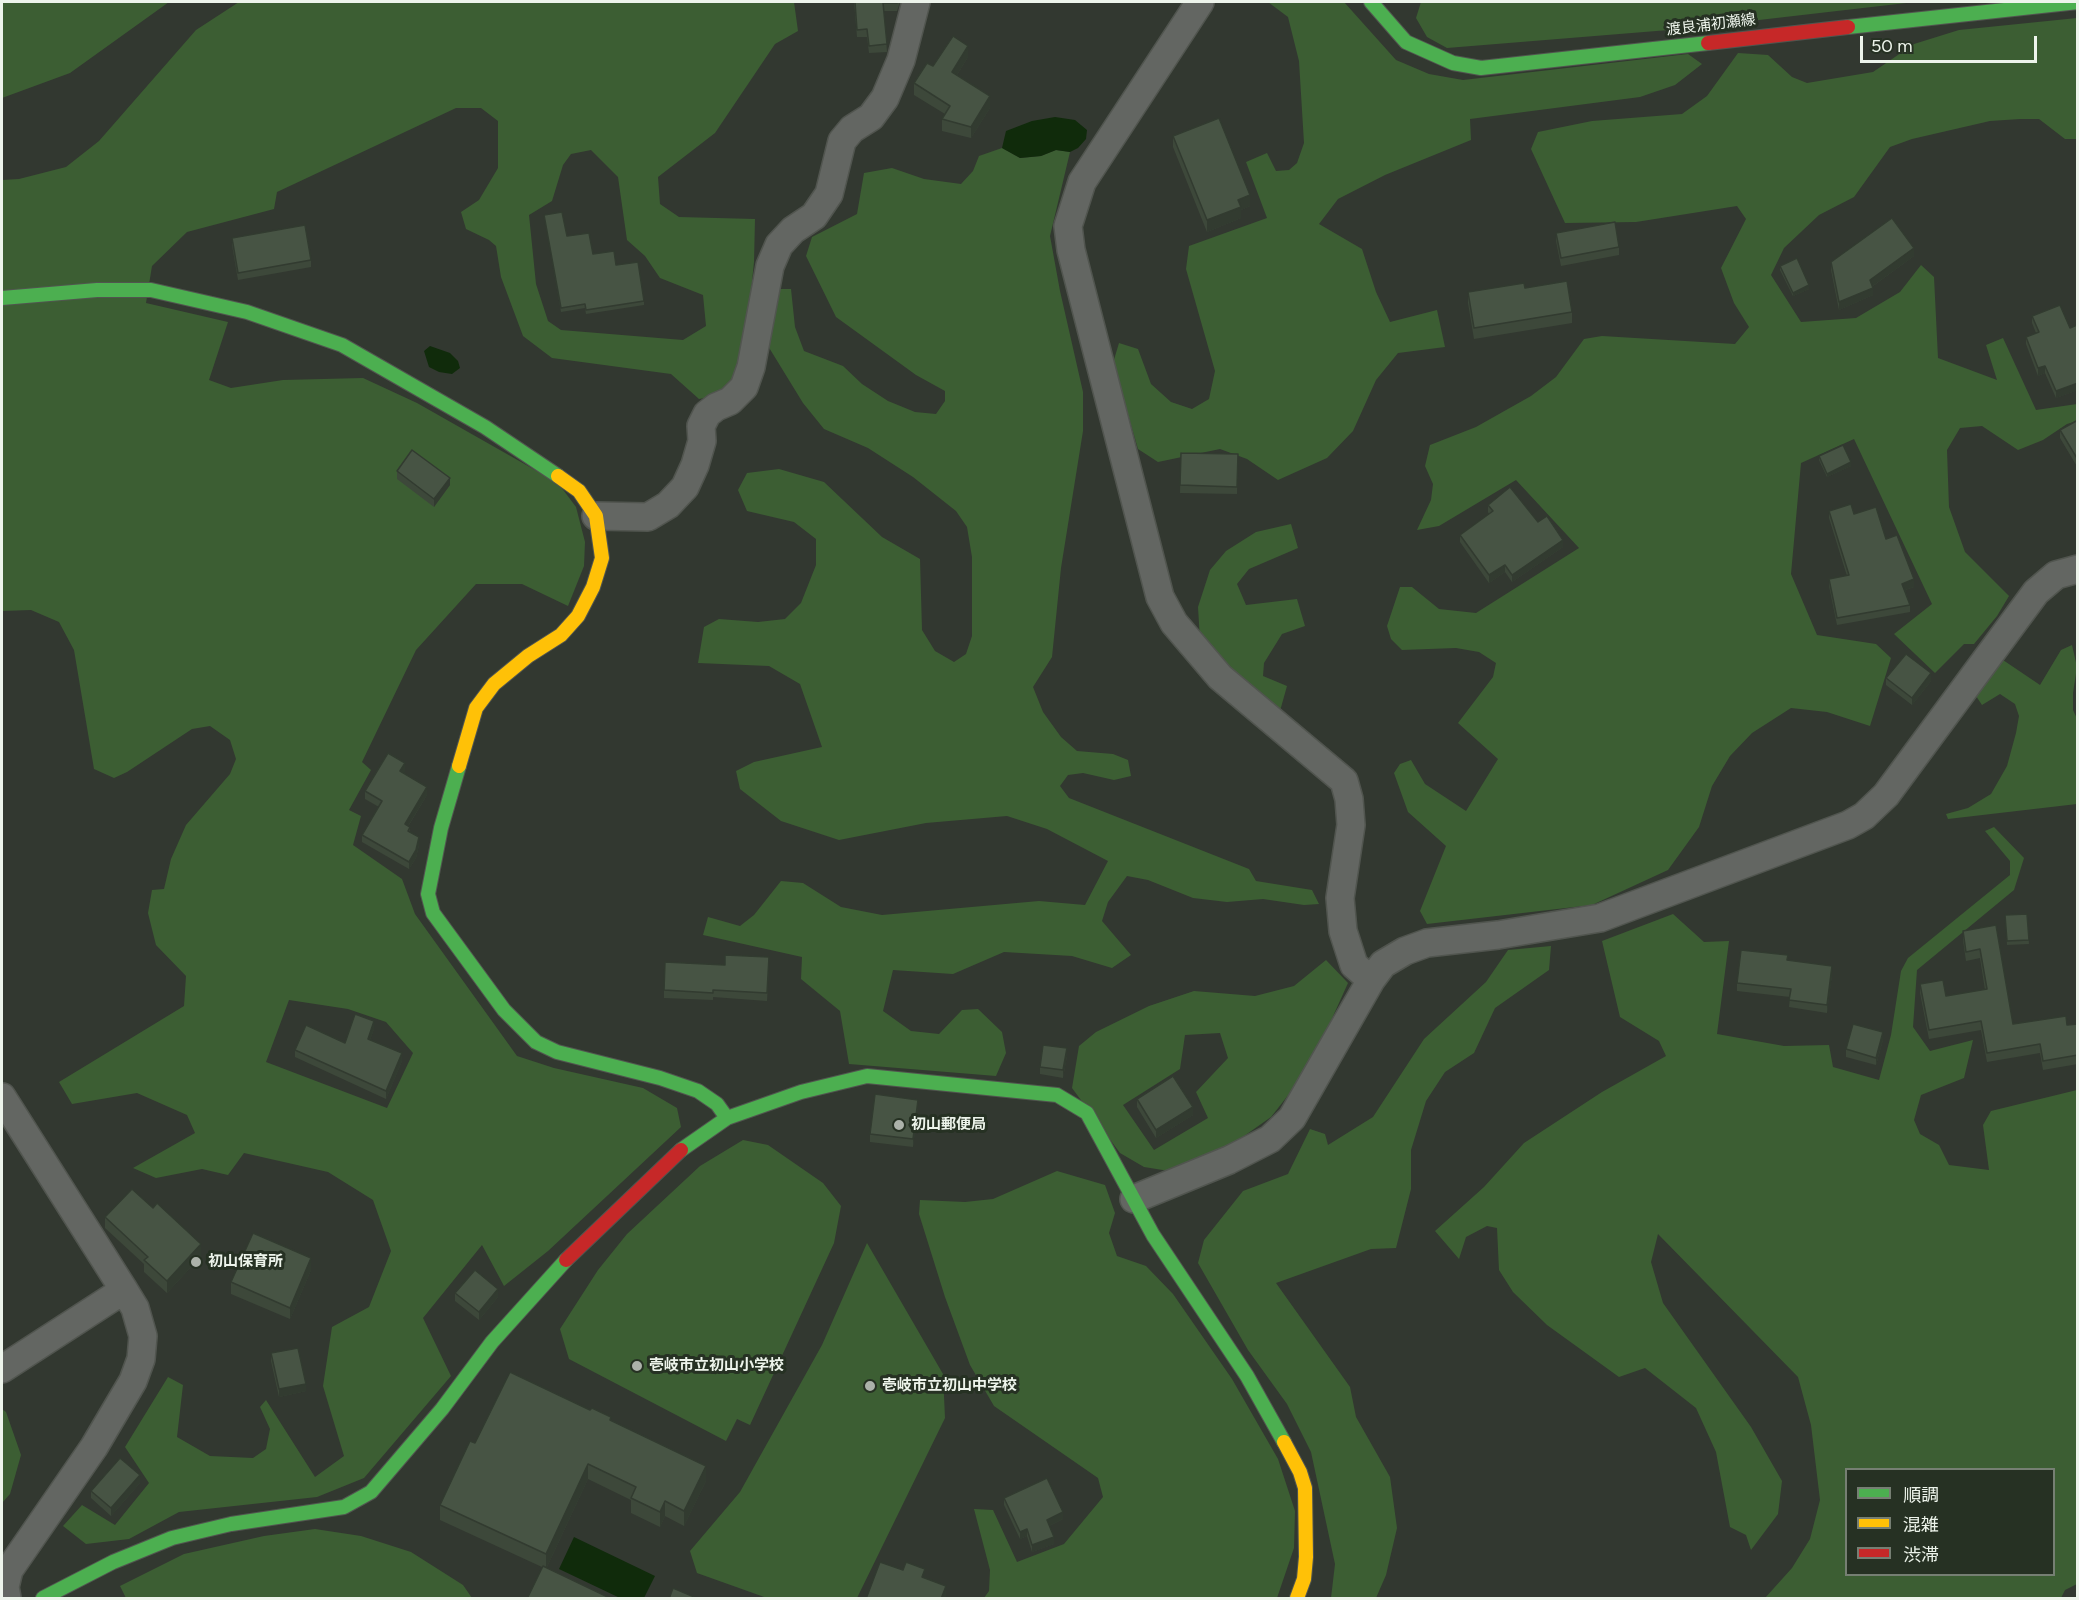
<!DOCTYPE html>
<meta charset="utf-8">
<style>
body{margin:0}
#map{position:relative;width:2079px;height:1600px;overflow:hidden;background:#323830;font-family:Figtree,"Noto Sans JP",sans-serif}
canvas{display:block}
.frame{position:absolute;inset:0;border:3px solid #edf4eb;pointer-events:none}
.legend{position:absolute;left:1845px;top:1468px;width:210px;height:108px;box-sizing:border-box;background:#263123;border:2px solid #767f73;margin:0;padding:8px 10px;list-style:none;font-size:18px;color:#edf4eb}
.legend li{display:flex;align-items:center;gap:12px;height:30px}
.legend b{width:30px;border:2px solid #767f73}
.scale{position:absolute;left:1860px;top:36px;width:177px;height:27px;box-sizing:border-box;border:3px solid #edf4eb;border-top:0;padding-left:8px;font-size:18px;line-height:21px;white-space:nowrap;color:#edf4eb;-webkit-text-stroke:4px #263123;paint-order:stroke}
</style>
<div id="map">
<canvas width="2079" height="1600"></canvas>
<div class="frame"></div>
<ul class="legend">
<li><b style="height:8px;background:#4caf50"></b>順調</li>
<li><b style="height:8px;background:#ffc107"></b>混雑</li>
<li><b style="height:8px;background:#c62828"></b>渋滞</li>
</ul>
<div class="scale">50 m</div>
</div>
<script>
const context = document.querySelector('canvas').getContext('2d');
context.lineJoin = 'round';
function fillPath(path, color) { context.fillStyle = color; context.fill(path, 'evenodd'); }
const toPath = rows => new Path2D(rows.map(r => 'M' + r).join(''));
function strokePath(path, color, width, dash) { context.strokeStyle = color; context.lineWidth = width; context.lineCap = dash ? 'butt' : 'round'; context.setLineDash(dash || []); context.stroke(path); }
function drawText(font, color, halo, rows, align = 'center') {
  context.font = font + ' Figtree,"Noto Sans JP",sans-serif'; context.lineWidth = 6; context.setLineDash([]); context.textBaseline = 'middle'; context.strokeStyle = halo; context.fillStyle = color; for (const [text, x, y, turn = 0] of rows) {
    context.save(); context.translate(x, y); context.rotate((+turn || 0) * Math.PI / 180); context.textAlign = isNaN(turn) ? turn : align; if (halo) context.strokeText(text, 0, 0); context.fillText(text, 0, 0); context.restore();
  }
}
const green = toPath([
 [2,2,169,2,70,73,2,98],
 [239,2,794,2,798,31,775,44,715,133,658,177,660,204,679,217,755,219,754,262,744,360,736,386,715,396,699,399,671,374,552,358,523,336,501,277,496,246,489,240,466,229,461,212,479,200,498,168,498,121,481,108,456,108,277,192,274,209,187,232,152,266,146,303,228,322,209,380,231,388,283,380,363,378,417,403,558,483,576,507,585,542,584,566,568,606,522,584,476,584,416,650,362,762,371,770,349,810,361,816,353,845,402,879,415,914,517,1056,554,1068,643,1088,677,1108,681,1127,548,1251,504,1286,482,1245,423,1318,451,1376,364,1478,317,1497,179,1512,129,1539,86,1544,63,1526,82,1505,115,1525,149,1483,125,1447,168,1377,183,1385,177,1437,210,1456,253,1458,266,1449,270,1429,260,1407,266,1400,315,1477,344,1456,323,1386,332,1327,369,1307,391,1251,373,1200,328,1172,244,1153,228,1175,202,1169,156,1178,133,1168,195,1133,187,1115,137,1093,72,1104,59,1082,184,1006,186,976,156,945,148,913,152,890,164,889,171,859,186,825,230,774,236,759,230,740,210,726,192,729,127,772,114,778,94,769,74,650,59,622,31,610,2,611,2,180,19,179,66,167,99,141,196,30],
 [591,150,618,177,627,240,645,256,660,278,703,295,706,326,683,340,561,330,548,321,536,284,529,215,552,201,563,165,571,154],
 [289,1000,348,1009,386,1022,413,1053,387,1108,266,1062],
 [1268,2,1344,2,1396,60,1429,74,1463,80,1688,54,1702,64,1675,85,1640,97,1470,119,1471,140,1385,175,1338,199,1319,224,1362,249,1376,292,1390,322,1437,310,1445,347,1398,353,1376,380,1353,431,1327,458,1278,480,1247,459,1220,449,1158,462,1138,449,1113,363,1119,343,1138,349,1151,384,1171,402,1192,409,1209,399,1215,371,1186,269,1189,246,1267,218,1246,162,1267,153,1276,171,1289,170,1297,163,1304,143,1299,61,1288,17],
 [1421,2,1915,2,1681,29,1447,48,1427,37,1416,18],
 [2077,18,2077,139,2065,139,2039,119,2020,119,1990,121,1912,139,1890,147,1854,197,1819,215,1784,248,1771,275,1801,322,1856,318,1900,292,1921,265,1934,277,1938,358,1997,380,1986,345,2003,338,2036,410,2077,404,2077,421,2067,424,2043,440,2018,450,1982,426,1960,428,1947,450,1949,507,1965,552,2009,596,1997,616,1974,644,1964,644,1935,673,1894,634,1932,604,1854,439,1801,463,1791,574,1817,635,1876,644,1891,658,1870,726,1827,712,1791,708,1752,733,1730,756,1712,786,1699,827,1668,870,1592,905,1427,924,1420,911,1446,846,1408,812,1394,773,1400,764,1411,760,1425,784,1466,811,1498,759,1458,723,1493,677,1496,663,1479,652,1456,648,1402,650,1391,639,1387,626,1400,587,1412,587,1439,609,1476,613,1579,548,1516,480,1439,526,1417,530,1431,500,1433,484,1425,466,1430,445,1476,427,1531,396,1556,377,1584,339,1602,336,1735,344,1749,327,1734,303,1721,268,1746,219,1737,206,1636,222,1565,223,1531,149,1538,132,1592,121,1682,114,1707,96,1738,53,1768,55,1792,77,1807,83,1873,72,1914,44,1959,30],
 [1002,148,1020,158,1041,156,1056,150,1070,152,1050,236,1060,291,1083,392,1083,431,1061,568,1052,657,1033,687,1043,712,1061,737,1077,751,1113,754,1128,760,1131,776,1114,780,1083,773,1068,775,1060,786,1069,798,1249,869,1256,881,1312,890,1319,904,1304,905,1263,899,1227,902,1193,898,1148,880,1127,876,1108,902,1102,921,1131,955,1112,968,1072,956,1004,952,953,974,893,970,883,1011,911,1031,939,1034,962,1010,978,1009,1002,1032,1006,1053,996,1076,849,1064,840,1011,801,979,802,957,703,935,708,917,740,926,754,915,781,881,803,883,841,907,882,915,1039,901,1085,905,1108,861,1047,829,1007,816,926,823,839,840,781,821,740,789,736,771,754,762,822,747,800,684,769,666,698,663,704,627,719,619,758,622,785,619,801,603,816,565,816,539,794,522,747,511,738,490,747,473,779,469,824,482,882,537,920,559,922,630,935,651,954,662,966,654,972,636,972,557,967,527,956,511,913,477,868,448,824,429,803,403,768,346,777,289,791,289,795,327,804,351,843,366,862,384,888,401,915,412,936,414,945,401,945,391,916,375,836,317,806,256,812,237,857,214,864,173,892,168,924,179,961,184,973,171,979,156],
 [1291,524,1298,548,1249,569,1237,584,1246,605,1297,599,1305,626,1282,634,1264,663,1263,676,1287,686,1280,711,1231,675,1200,640,1198,607,1210,570,1226,551,1256,532],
 [2072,645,2077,667,2073,693,2073,710,2078,721,2077,804,1948,819,1946,814,1968,808,1991,794,2007,766,2016,733,2019,716,2015,704,2000,694,1982,705,1976,696,2003,660,2040,685,2061,650],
 [1994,827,2024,858,2014,890,1917,970,1913,1027,1930,1051,1973,1040,1964,1078,1921,1095,1914,1120,1920,1134,1939,1145,1949,1165,1989,1170,1983,1125,1991,1111,2077,1090,2077,1584,2065,1590,2061,1598,1765,1598,1792,1568,1810,1539,1820,1500,1811,1425,1798,1377,1658,1234,1651,1262,1663,1303,1751,1427,1782,1481,1778,1514,1751,1550,1746,1535,1730,1527,1716,1452,1696,1408,1645,1368,1619,1377,1547,1325,1513,1292,1499,1270,1497,1228,1487,1226,1466,1237,1459,1259,1435,1231,1484,1187,1524,1143,1602,1092,1666,1056,1659,1041,1620,1017,1602,941,1673,914,1704,942,1729,941,1717,1034,1784,1046,1829,1045,1833,1067,1879,1080,1891,1035,1901,971,1908,958,2010,875,2010,861,1985,831],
 [1846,1470,2054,1470,2054,1574,1846,1574],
 [1551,946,1549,970,1495,1008,1474,1053,1445,1072,1426,1101,1411,1150,1411,1189,1396,1248,1371,1249,1276,1283,1350,1387,1356,1417,1390,1477,1397,1528,1386,1575,1376,1598,1331,1598,1335,1564,1311,1452,1287,1404,1248,1350,1198,1263,1204,1240,1243,1191,1288,1174,1310,1129,1325,1134,1328,1145,1373,1117,1424,1039,1486,982,1508,950],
 [1326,960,1348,983,1325,1034,1293,1089,1271,1117,1213,1158,1169,1171,1144,1167,1120,1153,1072,1088,1079,1046,1096,1032,1149,1006,1194,991,1255,996,1294,986],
 [1220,1033,1228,1058,1196,1092,1208,1118,1154,1150,1123,1105,1180,1069,1185,1035],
 [743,1140,768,1145,823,1183,841,1206,834,1243,750,1425,737,1419,726,1441,569,1359,560,1329,598,1270,627,1234,700,1166],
 [1057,1171,1105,1185,1115,1213,1109,1233,1117,1256,1146,1266,1173,1294,1232,1379,1278,1459,1295,1511,1294,1548,1277,1598,984,1598,989,1591,990,1570,974,1509,993,1510,1017,1562,1064,1544,1103,1497,1098,1478,994,1406,970,1365,945,1297,919,1214,920,1200,965,1202,993,1199],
 [867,1243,943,1374,945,1418,857,1598,767,1598,697,1573,690,1551,740,1492,822,1345],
 [2,1409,6,1412,21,1455,10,1494,2,1503],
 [315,1529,361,1536,411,1552,463,1585,472,1598,126,1598,120,1586,184,1554,264,1536]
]);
const water = toPath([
 [1055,117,1075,120,1087,130,1086,139,1078,148,1070,152,1056,150,1041,156,1020,158,1002,148,1006,131,1032,121],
 [430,346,450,353,458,361,460,368,452,374,439,372,429,367,424,351],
 [574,1537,655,1576,644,1598,620,1598,559,1569]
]);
const street = toPath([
 [1200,2,1082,182,1068,226,1071,250,1160,597,1174,623,1220,677,1344,781,1349,799,1351,825,1340,898,1343,931,1354,965,1371,980],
 [596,516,648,517,668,505,685,487,695,465,702,441,701,426,707,414,716,407,730,401,744,387,751,367,770,266,779,245,793,230,814,216,829,194,842,141,852,129,871,117,885,98,901,60,916,2],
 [2,1097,124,1290,135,1308,143,1336,141,1359,133,1381,94,1447,9,1570,5,1587,7,1598],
 [1134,1199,1229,1160,1270,1139,1292,1118,1371,980,1383,964,1405,951,1427,943,1498,935,1600,918,1848,825,1864,816,1886,795,2036,592,2056,575,2078,569],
 [2,1369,124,1290]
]);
const fast = toPath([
 [1371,2,1406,42,1453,63,1481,68,1708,43],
 [1848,27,2078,2],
 [2,298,97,290,151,290,247,312,342,345,485,427,558,476],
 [459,766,441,828,428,894,433,913,504,1010,536,1042,557,1052,660,1078,698,1091,717,1104,727,1118],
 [681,1150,727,1118,801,1092,867,1076,1057,1095,1087,1113,1153,1235,1247,1376,1284,1442],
 [43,1598,113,1562,172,1538,231,1524,344,1507,371,1492,442,1409,492,1342,566,1260]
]);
const slow = toPath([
 [459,766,476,708,494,684,528,656,561,635,578,616,593,587,602,558,596,516,579,491,558,476],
 [1284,1442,1300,1472,1305,1488,1306,1557,1304,1579,1297,1598]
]);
const jam = toPath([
 [1708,43,1848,27],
 [566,1260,681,1150]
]);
const wall = toPath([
 [854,2,900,2,897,11,884,11,887,52,869,53,867,37,857,37],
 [968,57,957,75,990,108,971,138,942,131,942,119,945,114,914,95,914,83,933,66],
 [1173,136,1250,206,1241,210,1241,218,1207,232,1173,147],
 [544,215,567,236,593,254,616,265,644,301,644,305,586,314,585,308,561,312],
 [1556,233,1619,247,1619,255,1561,266,1556,241],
 [232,238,311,260,311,267,238,280,232,245],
 [1914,256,1873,286,1873,295,1839,310,1831,270,1831,262],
 [1780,266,1809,289,1793,296,1780,270],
 [1525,288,1572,312,1572,323,1474,339,1468,303,1468,292],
 [2032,316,2070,328,2078,326,2078,390,2056,398,2045,373,2038,376,2026,344,2026,337,2036,333,2032,323],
 [2078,420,2078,468,2060,438,2060,430],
 [1181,453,1238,454,1237,494,1180,493],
 [1819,456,1851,466,1827,477,1819,460],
 [397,471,450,485,434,507,397,479],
 [2078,501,2078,513,2076,509,2076,502],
 [1488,505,1538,522,1563,547,1512,582,1505,572,1489,583,1460,542,1460,535,1489,514,1488,512],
 [1829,511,1854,514,1886,539,1914,587,1905,590,1910,605,1910,612,1837,625,1829,586,1829,579,1847,576,1829,518],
 [1886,678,1931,681,1912,705,1886,685],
 [405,771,403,773,427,795,409,825,410,833,419,845,416,858,409,869,362,842,362,835,379,807,365,799,365,791],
 [2027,914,2029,944,2007,945,2005,915],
 [1996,925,2013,1024,2067,1025,2078,1024,2078,1064,2043,1070,2040,1053,1987,1062,1981,1030,1929,1039,1920,993,1920,984,1946,996,1985,990,1980,958,1966,961,1963,940,1963,931],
 [1788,960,1832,974,1827,1013,1789,1007,1790,997,1737,991,1737,983],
 [725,965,769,965,767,1001,713,997,713,1000,664,998,664,990],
 [374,1029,370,1040,402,1061,386,1099,295,1057,295,1050,345,1043],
 [1883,1040,1876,1065,1846,1057,1846,1049],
 [1067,1056,1063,1078,1040,1074,1040,1067],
 [1137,1099,1193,1115,1156,1138,1137,1107],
 [918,1107,913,1147,870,1142,870,1134],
 [153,1208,201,1256,167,1293,144,1272,144,1264,105,1228,105,1217],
 [311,1270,290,1319,231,1294,231,1282],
 [455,1293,498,1297,479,1320,455,1301],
 [271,1353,306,1391,279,1397,271,1361],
 [611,1420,706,1481,684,1526,665,1516,660,1527,631,1513,631,1500,588,1479,547,1567,542,1567,440,1520,440,1505,475,1443],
 [140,1483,111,1516,91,1498,91,1491],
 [1004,1498,1063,1519,1049,1526,1054,1544,1032,1552,1027,1536,1020,1539,1004,1505]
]);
const shadedWall = toPath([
 [968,46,968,57,952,83,952,72],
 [990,96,990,108,971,138,971,127],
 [1250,195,1250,206,1241,210,1241,218,1207,232,1207,220,1238,200],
 [1914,248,1914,256,1870,288,1870,280],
 [1809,285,1809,289,1793,296,1793,293],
 [1873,288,1873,295,1839,310,1839,302],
 [2045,366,2045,373,2038,376,2038,368],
 [2078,383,2078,390,2056,398,2056,391],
 [1851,462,1851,466,1827,477,1827,474],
 [450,478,450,485,434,507,434,499],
 [1563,540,1563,547,1512,582,1512,575],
 [1505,565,1505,572,1489,583,1489,575],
 [1914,579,1914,587,1902,591,1902,584],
 [1931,673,1931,681,1912,705,1912,698],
 [405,763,405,771,400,779,400,771],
 [427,787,427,795,405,831,405,824],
 [419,837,419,845,416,858,409,869,409,862],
 [1832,966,1832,974,1827,1013,1827,1005],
 [374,1021,374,1029,368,1046,368,1039],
 [1883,1032,1883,1040,1876,1065,1876,1058],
 [1067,1048,1067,1056,1063,1078,1063,1070],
 [402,1053,402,1061,386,1099,386,1091],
 [918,1100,918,1107,913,1147,913,1139],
 [1193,1107,1193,1115,1156,1138,1156,1130],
 [201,1244,201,1256,167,1293,167,1281],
 [311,1258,311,1270,290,1319,290,1308],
 [498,1289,498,1297,479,1320,479,1312],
 [306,1384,306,1391,279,1397,279,1389],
 [588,1464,588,1479,546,1569,546,1554],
 [706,1466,706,1481,684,1526,684,1511],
 [140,1475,140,1483,111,1516,111,1508],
 [665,1501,665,1516,660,1527,660,1512],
 [1063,1512,1063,1519,1047,1527,1047,1520],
 [1027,1529,1027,1536,1020,1539,1020,1532],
 [1054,1537,1054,1544,1032,1552,1032,1545],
 [946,1586,946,1599,941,1599]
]);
const building = toPath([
 [855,2,898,2,897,3,883,3,887,44,869,46,867,29,857,30,855,2],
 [953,36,968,46,952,72,990,96,971,127,942,119,950,106,914,83,927,63,933,66,953,36],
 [1219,118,1250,195,1238,200,1241,207,1207,220,1173,136,1219,118],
 [562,212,567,236,589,233,593,254,614,251,616,265,638,262,644,301,586,310,585,304,561,308,544,215,562,212],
 [1892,218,1914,248,1870,280,1873,288,1839,302,1831,262,1892,218],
 [1615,222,1619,247,1561,258,1556,233,1615,222],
 [305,225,311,260,238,273,232,238,305,225],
 [1797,258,1809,285,1793,293,1780,266,1797,258],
 [1567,281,1572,312,1474,328,1468,292,1524,283,1525,288,1567,281],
 [2060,305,2070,328,2077,325,2078,326,2078,383,2056,391,2045,366,2038,368,2026,337,2039,332,2032,316,2060,305],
 [2078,420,2078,460,2060,430,2078,420],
 [1843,445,1851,462,1827,474,1819,456,1843,445],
 [412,450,450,478,434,499,397,471,412,450],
 [1181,453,1238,454,1237,487,1180,485,1181,453],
 [1510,487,1538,522,1547,516,1563,540,1512,575,1505,565,1489,575,1460,535,1493,511,1488,505,1510,487],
 [1851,504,1854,514,1876,507,1886,539,1897,535,1914,579,1902,584,1910,605,1837,618,1829,579,1849,575,1829,511,1851,504],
 [1906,654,1931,673,1912,698,1886,678,1906,654],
 [388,753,405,763,400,771,427,787,405,824,410,827,408,831,419,837,416,850,409,862,362,835,382,801,365,791,388,753],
 [2027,914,2029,940,2007,941,2005,915,2027,914],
 [1996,925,2013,1024,2066,1016,2067,1025,2078,1024,2078,1055,2043,1061,2040,1044,1987,1053,1981,1021,1929,1030,1920,984,1943,980,1946,996,1987,989,1980,949,1966,952,1963,931,1996,925],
 [1741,950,1788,955,1787,960,1832,966,1827,1005,1789,1000,1791,989,1737,983,1741,950],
 [725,955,769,957,767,993,713,990,713,993,664,990,665,962,725,965,725,955],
 [355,1014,374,1021,368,1039,402,1053,386,1091,295,1050,306,1025,345,1043,355,1014],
 [1853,1024,1883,1032,1876,1058,1846,1049,1853,1024],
 [1043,1045,1067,1048,1063,1070,1040,1067,1043,1045],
 [1173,1076,1193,1107,1156,1130,1137,1099,1173,1076],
 [875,1094,918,1100,913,1139,870,1134,875,1094],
 [132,1189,153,1208,157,1203,201,1244,167,1281,144,1260,148,1257,105,1217,132,1189],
 [253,1233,311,1258,290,1308,231,1282,253,1233],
 [475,1270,498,1289,479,1312,455,1293,475,1270],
 [298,1348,306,1384,279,1389,271,1353,298,1348],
 [510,1372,590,1410,592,1408,611,1417,610,1420,706,1466,684,1511,665,1501,660,1512,631,1498,636,1487,588,1464,546,1554,440,1505,470,1441,475,1443,510,1372],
 [120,1458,140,1475,111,1508,91,1491,120,1458],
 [1047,1478,1063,1512,1047,1520,1054,1537,1032,1545,1027,1529,1020,1532,1004,1498,1047,1478],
 [880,1562,903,1570,906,1562,925,1569,922,1577,946,1586,941,1599,866,1599,880,1562],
 [543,1566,612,1599,527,1599,543,1566],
 [673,1588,699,1599,669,1599,673,1588]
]);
const markers = [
 [899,1125,6,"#acb2aa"],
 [196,1262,6,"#acb2aa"],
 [637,1366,6,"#acb2aa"],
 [870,1386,6,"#acb2aa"]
];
const streetNames = [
 ["渡良浦初瀬線",1711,25,-7]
];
const poiNames = [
 ["初山郵便局",911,1125],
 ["初山保育所",208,1262],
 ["壱岐市立初山小学校",649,1366],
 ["壱岐市立初山中学校",882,1386]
];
fillPath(green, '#3c5e33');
fillPath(water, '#102b0b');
strokePath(street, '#51554f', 30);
strokePath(fast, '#51554f', 16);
strokePath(slow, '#51554f', 16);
strokePath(jam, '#51554f', 16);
strokePath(street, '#636662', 27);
strokePath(fast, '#4caf50', 14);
strokePath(slow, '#ffc107', 14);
strokePath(jam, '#c62828', 14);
fillPath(wall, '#3d483a');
fillPath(shadedWall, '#323b30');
fillPath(building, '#475444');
strokePath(building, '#323b30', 1.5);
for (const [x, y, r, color] of markers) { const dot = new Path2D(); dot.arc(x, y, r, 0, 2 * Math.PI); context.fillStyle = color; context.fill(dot); strokePath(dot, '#263123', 2); }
drawText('15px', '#edf4eb', '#263123', streetNames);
drawText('bold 15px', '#edf4eb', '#263123', poiNames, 'left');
</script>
